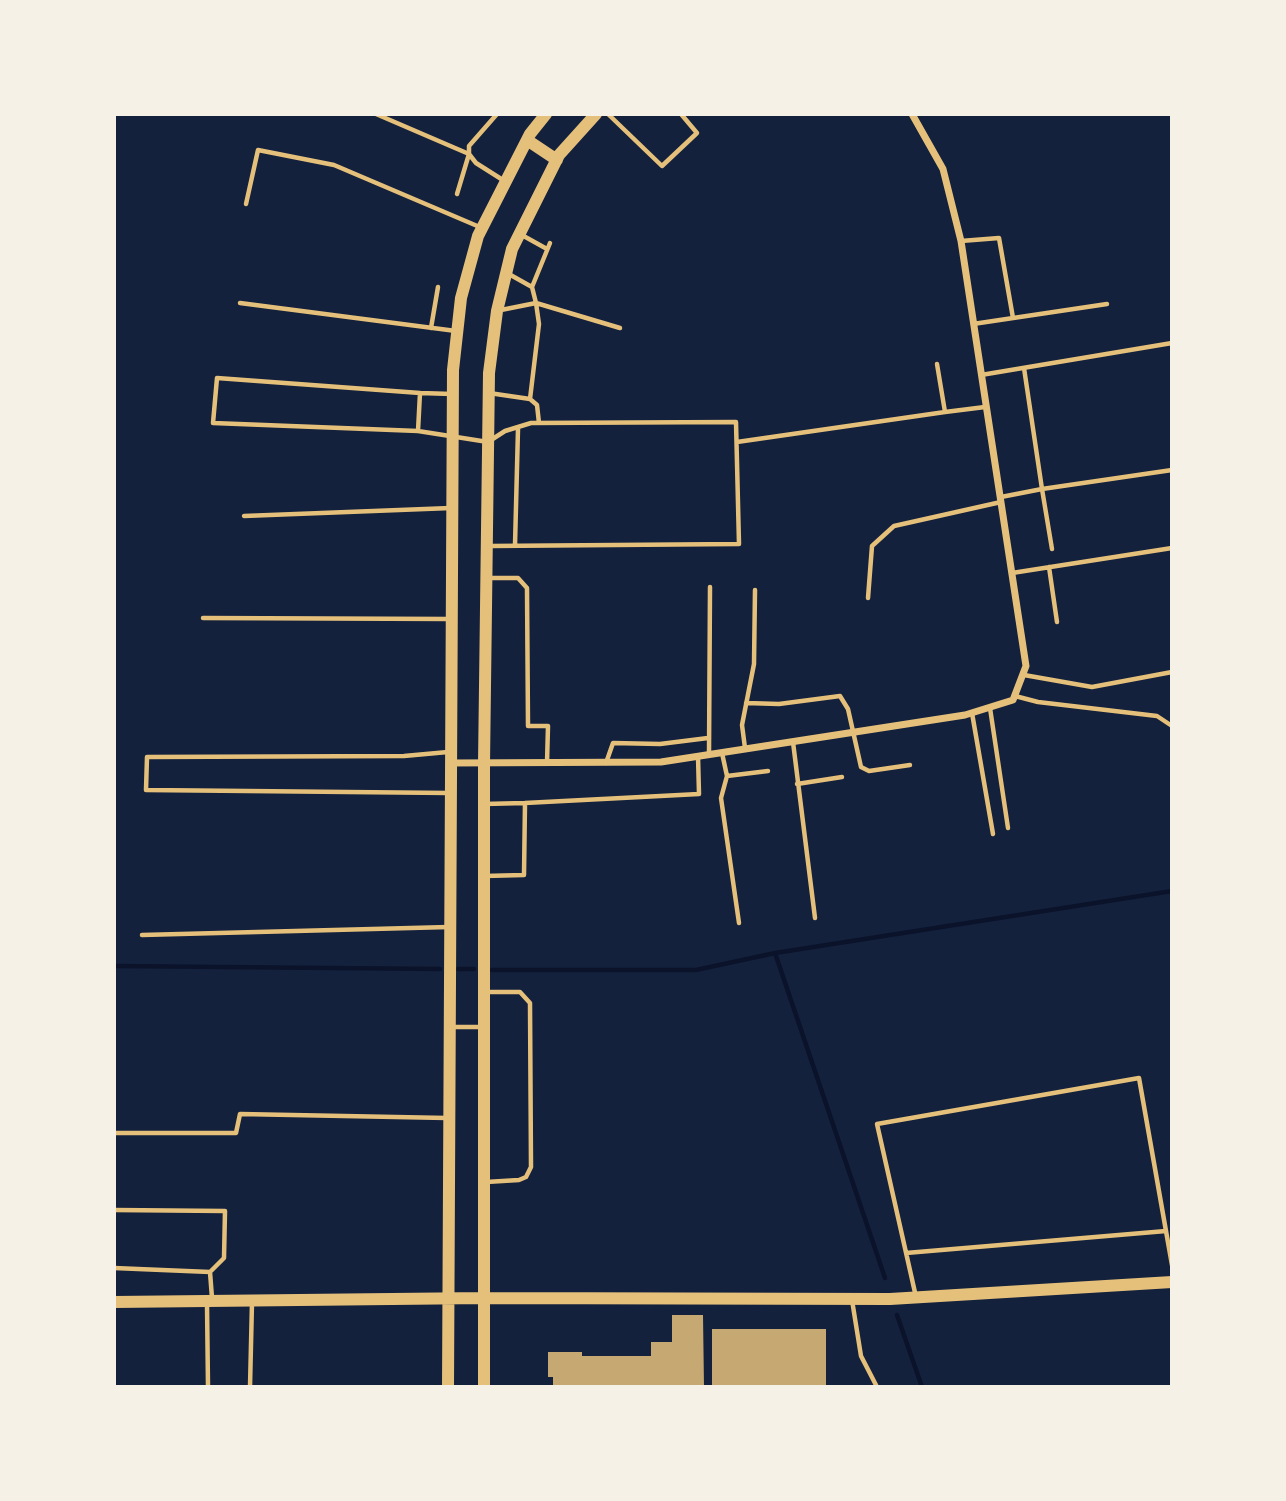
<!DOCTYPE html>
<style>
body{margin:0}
#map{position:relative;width:1286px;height:1501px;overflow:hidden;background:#14213d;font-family:"DejaVu Sans",sans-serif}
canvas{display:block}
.frame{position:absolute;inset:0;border:116px solid #f6f1e7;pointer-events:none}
</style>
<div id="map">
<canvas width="1286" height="1501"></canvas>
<div class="frame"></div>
</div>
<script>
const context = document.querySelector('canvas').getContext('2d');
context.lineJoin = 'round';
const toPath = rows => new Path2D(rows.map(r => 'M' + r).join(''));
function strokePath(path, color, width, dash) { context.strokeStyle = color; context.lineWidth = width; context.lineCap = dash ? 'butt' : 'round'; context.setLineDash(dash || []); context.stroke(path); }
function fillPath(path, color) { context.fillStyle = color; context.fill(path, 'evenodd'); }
const stream = toPath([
 [114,966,440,969],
 [458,969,474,969],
 [492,970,696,970,775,953],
 [885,1278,775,953,1172,891],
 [897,1315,922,1387]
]);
const building = toPath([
 [672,1315,703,1315,704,1387,553,1387,553,1377,548,1377,548,1352,582,1352,582,1356,651,1356,651,1342,672,1342],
 [712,1329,826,1329,826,1387,712,1387]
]);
const service = toPath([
 [376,114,469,154,457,194],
 [497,114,469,146,469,154,476,163,506,182],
 [608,114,662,166,697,133,681,114],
 [246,204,258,150,334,165,482,228],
 [520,234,547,249],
 [961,241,999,238,1013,318],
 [507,273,532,287],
 [240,303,456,331],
 [501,310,536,303,532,287,550,243],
 [973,324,1107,304],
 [431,328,438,287],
 [937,364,945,412,985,407],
 [1024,368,1042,489,1172,470],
 [981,375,1172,343],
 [489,393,530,399,539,324,536,303,620,328],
 [452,394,420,393,418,431,488,442,505,431,531,423,736,422,739,544,490,546],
 [530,399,537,405,539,423],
 [418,431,213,423,217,378,420,393],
 [737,442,945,412],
 [1001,497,1042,489,1052,549],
 [244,516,451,508],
 [515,545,518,429],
 [1049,567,1057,622],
 [1012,573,1172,548],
 [487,578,518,578,527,588,528,726,548,726,547,763],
 [868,598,872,546,894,526,1001,502],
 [203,618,450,619],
 [1024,675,1092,687,1172,672],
 [1015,696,1038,702,1157,716,1172,726],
 [746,703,779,704,840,696,848,709,861,767,869,771,910,765],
 [990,708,1008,828],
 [972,713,993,834],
 [793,742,815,918],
 [745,748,742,725,754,664,755,590],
 [448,752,404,756,147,757,146,790,449,793],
 [722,753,727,776,768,771],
 [709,754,710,587],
 [606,763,613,743,660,744,708,738],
 [727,776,721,798,739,923],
 [797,784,842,777],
 [525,803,699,794,698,756],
 [484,804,525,803,524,875,484,876],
 [142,935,449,927],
 [484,992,520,992,530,1003,531,1167,526,1177,519,1180,486,1182],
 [450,1027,483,1027],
 [114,1133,236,1133,240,1114,447,1118],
 [114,1210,225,1211,224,1258,210,1272],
 [906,1253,1166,1231],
 [114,1268,210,1272,212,1298],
 [916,1297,877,1124,1139,1078,1172,1265],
 [852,1300,861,1356,877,1387],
 [207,1304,208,1387],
 [250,1387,252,1302]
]);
const minor = toPath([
 [450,763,661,762,965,715,1013,700,1026,666,961,241,943,169,912,114]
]);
const tertiary = toPath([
 [527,140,557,160],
 [114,1302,484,1298,890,1299,1172,1282],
 [448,1387,453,370,461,298,478,236,530,134,546,114],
 [484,1387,484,764,489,373,497,311,512,249,559,155,596,114]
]);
strokePath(stream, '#0b132b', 4.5);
fillPath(building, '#c6a872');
strokePath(service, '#e5c07b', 4.5);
strokePath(minor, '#e5c07b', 7);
strokePath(tertiary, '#e5c07b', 12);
</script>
